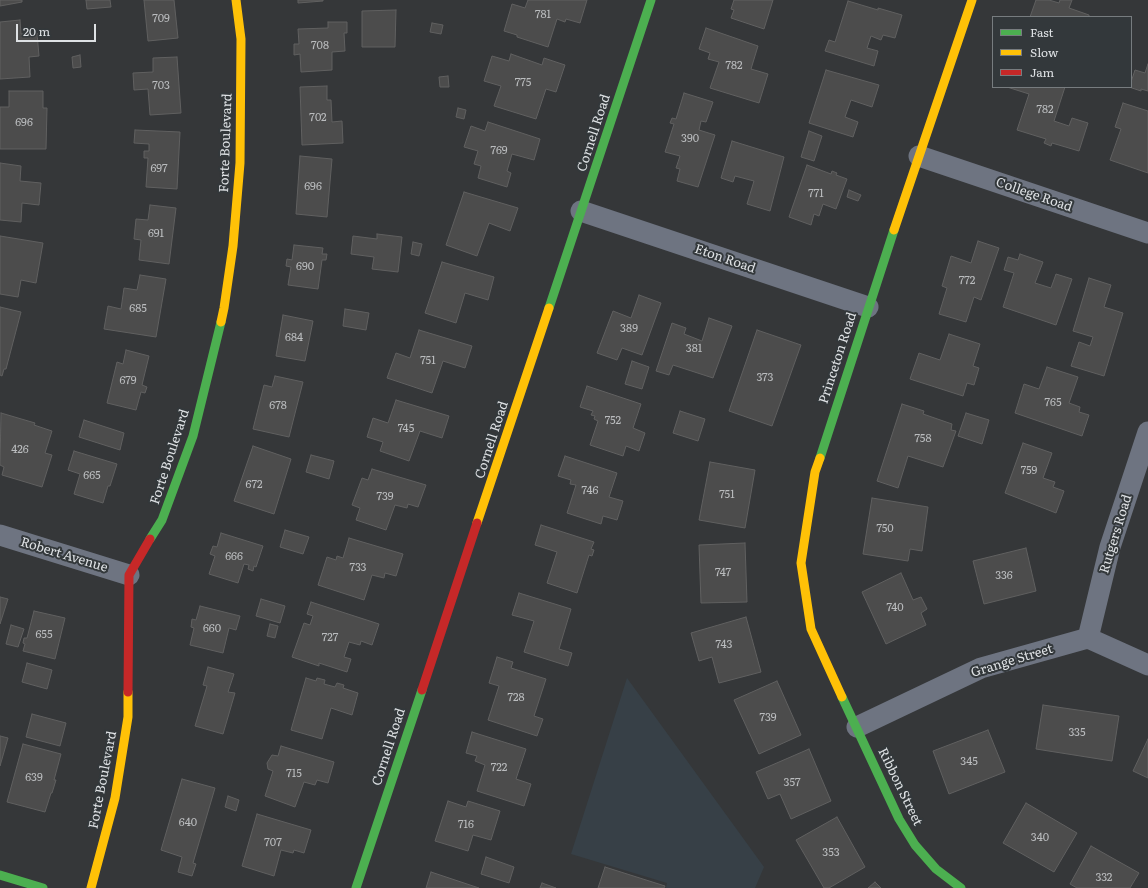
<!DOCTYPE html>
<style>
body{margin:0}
#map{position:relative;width:1148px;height:888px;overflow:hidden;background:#353739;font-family:Literata,serif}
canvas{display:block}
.legend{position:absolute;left:992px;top:16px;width:140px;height:72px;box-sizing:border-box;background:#33383b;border:1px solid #777c7f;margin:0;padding:5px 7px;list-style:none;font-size:12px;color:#dee1e4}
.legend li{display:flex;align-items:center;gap:8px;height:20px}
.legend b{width:20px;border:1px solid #777c7f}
.scale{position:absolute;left:16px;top:24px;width:80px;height:18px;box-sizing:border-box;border:2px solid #dee1e4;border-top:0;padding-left:5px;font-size:12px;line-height:14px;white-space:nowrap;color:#dee1e4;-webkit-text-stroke:3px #33383b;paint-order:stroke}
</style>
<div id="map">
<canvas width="1148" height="888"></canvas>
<ul class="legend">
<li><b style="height:5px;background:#4caf50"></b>Fast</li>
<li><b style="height:5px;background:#ffc107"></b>Slow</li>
<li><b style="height:5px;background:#c62828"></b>Jam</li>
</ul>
<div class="scale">20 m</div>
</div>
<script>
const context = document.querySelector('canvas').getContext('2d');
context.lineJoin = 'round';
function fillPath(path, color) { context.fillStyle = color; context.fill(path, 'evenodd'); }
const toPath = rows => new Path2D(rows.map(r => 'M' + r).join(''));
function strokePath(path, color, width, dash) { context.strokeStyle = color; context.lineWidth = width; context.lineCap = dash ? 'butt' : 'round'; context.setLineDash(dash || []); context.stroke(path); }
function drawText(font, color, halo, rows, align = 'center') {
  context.font = font + ' Literata,serif'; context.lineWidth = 4; context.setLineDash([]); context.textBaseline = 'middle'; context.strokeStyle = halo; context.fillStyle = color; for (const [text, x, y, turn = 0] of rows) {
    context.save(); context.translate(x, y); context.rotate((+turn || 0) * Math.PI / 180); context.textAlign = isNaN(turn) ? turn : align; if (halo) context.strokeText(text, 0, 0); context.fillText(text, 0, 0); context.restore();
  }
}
const built = toPath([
 [627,678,764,867,755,888,666,888,667,883,571,854]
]);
const building = toPath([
 [0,0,22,0,22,2,0,6,0,0],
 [86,0,110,0,111,7,87,9,86,0],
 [144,0,174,0,178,38,148,41,144,0],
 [298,0,323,0,323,1,298,3,298,0],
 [528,0,587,0,580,23,566,19,565,22,557,19,548,47,517,37,517,35,504,31,512,4,525,8,528,0],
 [734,0,773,0,764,29,731,18,734,10,731,9,734,0],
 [1036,0,1049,0,1059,3,1060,0,1072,0,1069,8,1089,15,1089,17,1030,17,1036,0],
 [848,1,878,10,878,8,902,15,895,38,883,35,881,40,871,36,867,48,878,51,874,66,825,51,829,40,835,42,848,1],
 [396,10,395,47,362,47,362,11,396,10],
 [20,20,21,34,37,33,39,56,29,57,30,77,0,79,0,22,20,20],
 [328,22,347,22,347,33,344,33,345,51,332,52,332,70,301,72,300,54,294,55,294,44,299,44,298,29,328,28,328,22],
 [432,23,443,25,441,34,430,32,432,23],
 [706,28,758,46,751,69,768,74,759,103,710,88,719,62,708,59,710,53,699,49,706,28],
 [511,54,542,65,544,58,565,65,556,92,546,89,536,119,494,106,501,86,484,81,492,56,509,61,511,54],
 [80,55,81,67,73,68,72,57,80,55],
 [177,57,181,113,150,115,148,89,134,90,133,73,153,72,153,58,177,57],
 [1148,64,1148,91,1141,89,1141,91,1129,87,1131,87,1131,82,1135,70,1145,73,1148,64],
 [826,70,879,85,872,107,851,100,845,117,858,122,853,137,809,123,826,70],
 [448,76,449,87,440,87,439,77,448,76],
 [327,86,327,100,331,100,332,122,342,121,343,143,302,145,300,87,327,86],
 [1007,87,1065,87,1054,121,1069,126,1072,118,1088,123,1079,151,1052,143,1051,146,1044,143,1046,139,1017,130,1029,94,1007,87],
 [9,91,43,91,43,108,47,108,46,149,0,149,0,107,9,107,9,91],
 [684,93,713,102,706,122,701,121,699,130,715,135,698,187,677,181,680,169,676,168,680,156,665,152,674,124,670,123,672,118,676,119,684,93],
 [1123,103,1148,111,1148,173,1110,160,1121,129,1115,127,1123,103],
 [458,108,466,110,464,119,456,117,458,108],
 [488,122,540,139,534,160,512,154,507,171,511,173,507,187,478,178,481,166,474,164,478,151,464,147,471,126,485,131,488,122],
 [135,130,180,132,177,189,146,187,148,158,144,158,144,151,149,151,149,144,134,143,135,130],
 [809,131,822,136,814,161,801,157,809,131],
 [732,141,784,157,770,211,747,204,754,181,735,176,733,182,721,178,732,141],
 [300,156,332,159,327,217,296,214,300,156],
 [0,163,21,166,20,181,41,183,39,205,22,203,21,222,0,220,0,163],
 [807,165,831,174,832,171,837,173,836,175,847,179,836,209,823,204,819,216,814,214,811,225,789,217,807,165],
 [849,190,861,195,858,201,847,197,849,190],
 [464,192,518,208,510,231,489,223,477,256,446,245,464,192],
 [150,205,176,208,169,264,139,260,141,240,134,239,136,219,148,220,150,205],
 [377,234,402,237,398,272,372,269,374,257,351,254,353,236,377,239,377,234],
 [0,236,43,243,36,283,21,280,18,297,0,294,0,236],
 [978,241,999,248,981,300,974,297,966,322,939,314,947,288,942,286,951,256,971,263,978,241],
 [413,242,422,244,419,256,411,254,413,242],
 [294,245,323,248,322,254,327,254,326,260,322,260,318,289,288,285,291,267,286,266,287,259,292,260,294,245],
 [1020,254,1043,262,1035,283,1051,288,1056,274,1072,279,1056,325,1003,307,1014,273,1004,270,1008,257,1018,260,1020,254],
 [442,262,494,277,488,300,465,293,456,323,425,313,442,262],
 [140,275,166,279,156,337,104,329,108,306,121,309,124,288,137,290,140,275],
 [1089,278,1111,285,1104,307,1123,313,1104,376,1071,366,1079,342,1090,346,1093,337,1073,331,1089,278],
 [639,295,661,303,642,355,622,348,617,360,597,353,613,311,631,318,639,295],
 [0,307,21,312,6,369,4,369,2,376,0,375,0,307],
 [345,309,369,313,366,330,343,326,345,309],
 [283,315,313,321,305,361,276,356,283,315],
 [709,318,732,326,713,378,673,365,669,375,656,371,672,323,686,328,684,334,702,341,709,318],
 [419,330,472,346,465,368,443,361,432,393,387,378,396,353,410,358,419,330],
 [757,330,801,345,772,426,729,411,757,330],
 [949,334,980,344,973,366,979,368,974,385,967,383,963,396,910,379,919,353,940,360,949,334],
 [126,350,149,356,142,385,147,387,145,393,141,392,136,410,107,403,117,362,123,364,126,350],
 [632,361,649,367,642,389,625,384,632,361],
 [1047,367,1078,377,1069,403,1080,407,1079,412,1089,415,1082,436,1015,413,1024,384,1039,389,1047,367],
 [275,376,303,382,289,437,253,429,264,385,272,387,275,376],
 [587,386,641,404,633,428,645,433,639,451,626,446,623,456,590,445,598,421,594,419,595,416,591,415,593,411,580,407,587,386],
 [396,400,449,416,442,438,420,431,409,461,380,451,383,442,367,437,373,418,388,423,396,400],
 [902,404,924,411,923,414,952,424,951,430,956,431,943,467,908,456,898,488,877,481,902,404],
 [680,411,705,419,698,441,673,433,680,411],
 [1,413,35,423,34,425,52,431,45,453,52,455,42,487,2,475,4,467,0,465,1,413],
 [966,413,989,420,982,444,958,436,966,413],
 [84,420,124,433,120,450,79,437,84,420],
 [1023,443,1052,453,1043,478,1055,482,1053,487,1064,491,1056,513,1005,493,1023,443],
 [253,446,291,459,274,514,234,501,253,446],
 [74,451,117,464,110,486,108,486,103,503,74,494,80,474,68,470,74,451],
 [311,455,334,461,329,479,306,472,311,455],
 [565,456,617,473,609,497,623,501,617,520,603,516,601,524,567,513,576,485,570,484,571,480,558,476,565,456],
 [710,462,755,470,745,528,699,520,710,462],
 [372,469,426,485,418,507,408,504,407,508,395,505,386,530,356,520,360,508,352,505,362,478,368,480,372,469],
 [872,498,928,507,922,551,910,549,908,561,863,554,872,498],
 [541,525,594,542,591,549,594,550,592,556,589,555,577,593,547,583,557,552,535,545,541,525],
 [285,530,309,537,303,554,280,547,285,530],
 [221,533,263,546,256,567,254,566,253,571,248,569,249,565,244,564,238,583,209,574,215,556,210,554,213,546,217,547,221,533],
 [349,538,403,554,396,576,385,573,384,578,372,575,364,600,318,585,327,557,336,560,337,556,343,558,349,538],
 [745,543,747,602,701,603,699,545,745,543],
 [1026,548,1036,591,984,604,973,561,1026,548],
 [901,573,913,600,921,597,927,609,921,613,926,625,886,644,862,592,901,573],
 [519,593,571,609,559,649,572,653,568,666,524,652,534,621,512,615,519,593],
 [0,597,8,599,0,624,0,597],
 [261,599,285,606,280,623,256,616,261,599],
 [311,602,379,624,372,645,361,641,360,645,349,642,344,657,351,659,347,672,319,663,319,666,292,657,304,623,310,625,313,616,307,614,311,602],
 [200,606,240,616,236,630,229,628,223,653,190,645,194,628,191,627,192,619,196,620,200,606],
 [34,611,65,618,55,659,23,651,25,644,23,643,24,638,27,638,34,611],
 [746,617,761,672,719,683,712,657,699,661,691,633,746,617],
 [270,624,278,626,275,638,267,636,270,624],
 [11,625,24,629,18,647,6,644,11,625],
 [497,657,513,662,511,668,546,679,534,716,543,719,537,736,488,720,499,686,489,683,497,657],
 [27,663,52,670,47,689,22,682,27,663],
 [208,667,234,674,228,692,235,693,223,734,195,726,207,686,203,685,208,667],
 [306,678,316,681,317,678,325,680,324,684,335,687,337,683,344,685,343,688,358,693,352,715,331,708,322,739,291,730,306,678],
 [777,681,801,735,759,754,734,700,777,681],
 [1043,705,1119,716,1112,761,1036,749,1043,705],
 [32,714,66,723,60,746,26,737,32,714],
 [988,730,1005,772,949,794,933,751,988,730],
 [472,732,526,749,516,779,531,784,524,806,477,791,485,765,475,761,477,756,466,753,472,732],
 [0,736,8,738,0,766,0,736],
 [1148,739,1148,778,1133,771,1148,739],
 [23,744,61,754,54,780,56,780,52,793,51,793,45,812,7,802,23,744],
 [281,746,334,762,328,783,317,780,315,785,304,782,295,807,265,796,273,771,268,769,267,763,272,755,278,756,281,746],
 [809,749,831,801,791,819,780,794,768,799,756,772,809,749],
 [182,779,215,788,193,863,196,864,192,876,178,872,182,857,161,850,182,779],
 [228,796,239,800,236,811,225,807,228,796],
 [448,801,466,807,468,801,500,811,491,840,473,835,468,851,435,841,448,801],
 [1026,803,1077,833,1054,872,1003,843,1026,803],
 [257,814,311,830,304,853,294,850,293,853,281,850,274,876,242,866,257,814],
 [837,817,865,867,829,888,824,888,796,840,837,817],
 [1091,846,1139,873,1130,888,1077,888,1070,884,1091,846],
 [486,857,514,867,509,883,481,874,486,857],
 [605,867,665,886,664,888,598,888,605,867],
 [431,872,479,888,426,888,431,872],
 [875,882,881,888,868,888,875,882],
 [542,883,556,888,540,888,542,883]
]);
const street = toPath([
 [919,156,1148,233],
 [581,211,868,307],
 [0,535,129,575],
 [1088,638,1110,547,1148,432],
 [857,727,981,668,1088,638,1148,665]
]);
const fast = toPath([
 [549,308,651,0],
 [820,458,894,230],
 [150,539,162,520,193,436,221,322],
 [842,697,899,819,915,845,936,869,961,888],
 [0,875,43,888],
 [356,888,422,690]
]);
const slow = toPath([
 [894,230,972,0],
 [221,322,224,308,233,246,240,163,241,39,236,0],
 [820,458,815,472,801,563,811,629,842,697],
 [477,523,549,308],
 [91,888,115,798,128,717,128,692]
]);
const jam = toPath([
 [422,690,477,523],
 [128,692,129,575,150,539]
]);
const numberNames = [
 ["781",543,15],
 ["709",161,19],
 ["708",320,46],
 ["782",734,66],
 ["775",523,83],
 ["703",161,86],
 ["782",1045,110],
 ["702",318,118],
 ["696",24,123],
 ["390",690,139],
 ["769",499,151],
 ["697",159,169],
 ["696",313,187],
 ["771",816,194],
 ["691",156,234],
 ["690",305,267],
 ["772",967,281],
 ["685",138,309],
 ["389",629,329],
 ["684",294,338],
 ["381",694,349],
 ["751",428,361],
 ["373",765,378],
 ["679",128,381],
 ["765",1053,403],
 ["678",278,406],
 ["752",613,421],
 ["745",406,429],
 ["758",923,439],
 ["426",20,450],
 ["759",1029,471],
 ["665",92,476],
 ["672",254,485],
 ["746",590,491],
 ["751",727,495],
 ["739",385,497],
 ["750",885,529],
 ["666",234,557],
 ["733",358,568],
 ["747",723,573],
 ["336",1004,576],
 ["740",895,608],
 ["660",212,629],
 ["655",44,635],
 ["727",330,638],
 ["743",724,645],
 ["728",516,698],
 ["739",768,718],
 ["335",1077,733],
 ["345",969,762],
 ["722",499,768],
 ["715",294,774],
 ["639",34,778],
 ["357",792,783],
 ["640",188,823],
 ["716",466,825],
 ["340",1040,838],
 ["707",273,843],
 ["353",831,853],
 ["332",1104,878]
];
const streetNames = [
 ["Cornell Road",594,133,-72],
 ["Forte Boulevard",226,143,-88],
 ["College Road",1034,195,19],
 ["Eton Road",725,259,19],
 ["Princeton Road",838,358,-72],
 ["Cornell Road",492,440,-72],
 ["Forte Boulevard",170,457,-72],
 ["Rutgers Road",1116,534,-73],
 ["Robert Avenue",64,555,17],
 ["Grange Street",1012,661,-17],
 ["Cornell Road",389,747,-72],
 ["Forte Boulevard",103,780,-79],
 ["Ribbon Street",900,787,64]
];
fillPath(built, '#374047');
fillPath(building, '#4c4c4c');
strokePath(building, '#606060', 1);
strokePath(street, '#6e7481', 21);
strokePath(fast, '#4caf50', 9);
strokePath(slow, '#ffc107', 9);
strokePath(jam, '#c62828', 9);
drawText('11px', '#babcbe', null, numberNames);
drawText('13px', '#dee1e4', '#33383b', streetNames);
</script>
